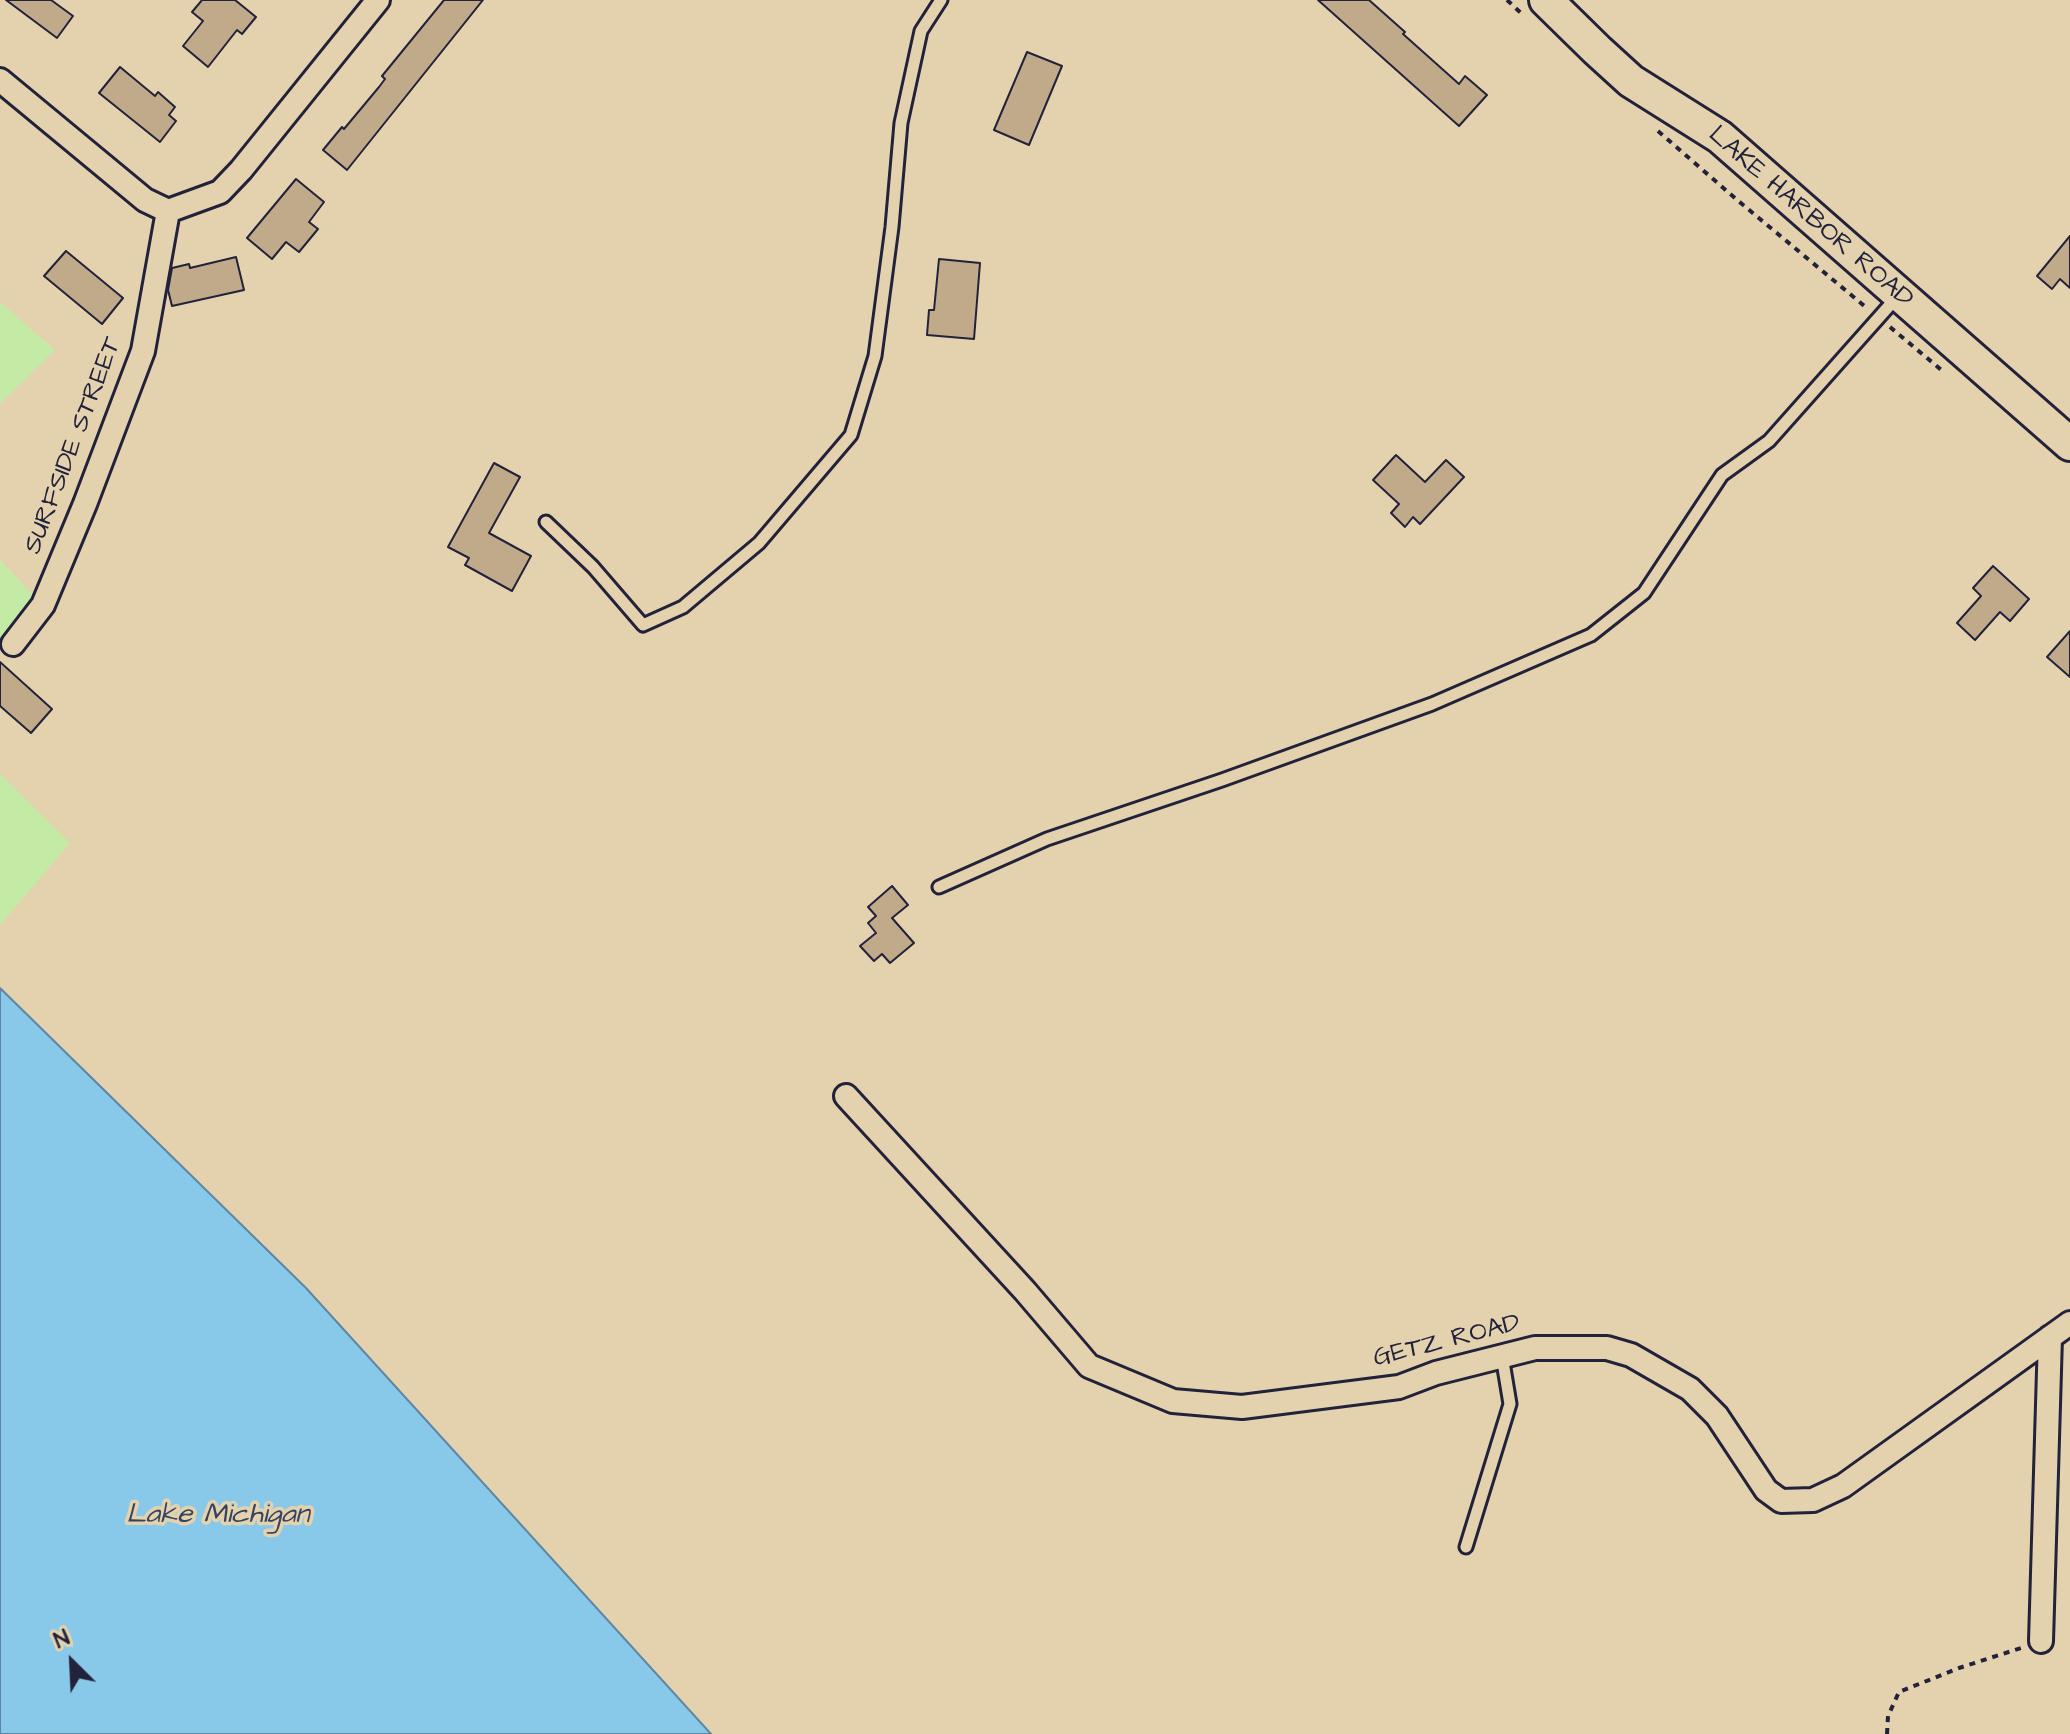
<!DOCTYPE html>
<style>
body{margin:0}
#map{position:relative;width:2070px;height:1734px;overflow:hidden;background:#e4d2af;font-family:"Architects Daughter",sans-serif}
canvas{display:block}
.north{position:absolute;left:32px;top:1622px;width:80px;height:80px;-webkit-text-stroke:6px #e4d2af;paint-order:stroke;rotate:336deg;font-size:22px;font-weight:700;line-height:32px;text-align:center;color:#22223b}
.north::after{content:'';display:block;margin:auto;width:28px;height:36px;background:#22223b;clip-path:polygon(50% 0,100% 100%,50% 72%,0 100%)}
</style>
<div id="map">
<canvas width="2070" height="1734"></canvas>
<div class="north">N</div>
</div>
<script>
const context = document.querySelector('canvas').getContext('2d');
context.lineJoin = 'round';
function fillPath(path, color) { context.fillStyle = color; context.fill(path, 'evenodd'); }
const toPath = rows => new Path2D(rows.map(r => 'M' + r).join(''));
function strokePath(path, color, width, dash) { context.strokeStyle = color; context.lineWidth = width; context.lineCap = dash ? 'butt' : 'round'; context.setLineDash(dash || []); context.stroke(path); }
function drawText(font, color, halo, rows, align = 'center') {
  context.font = font + ' "Architects Daughter",sans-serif'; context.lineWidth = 7; context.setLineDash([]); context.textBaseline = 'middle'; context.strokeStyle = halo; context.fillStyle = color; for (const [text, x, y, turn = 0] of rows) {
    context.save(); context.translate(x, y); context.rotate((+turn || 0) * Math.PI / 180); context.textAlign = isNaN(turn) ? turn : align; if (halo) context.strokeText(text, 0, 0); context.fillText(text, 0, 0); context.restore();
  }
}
const green = toPath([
 [0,302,55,350,0,404],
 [0,560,43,605,0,648],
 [0,774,70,843,0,925]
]);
const water = toPath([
 [0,988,306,1288,711,1734,0,1734,0,988]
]);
const building = toPath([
 [6,0,51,0,73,16,57,38,6,0],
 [202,0,235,0,256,17,242,34,237,30,208,67,183,46,203,21,192,12,202,0],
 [444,0,483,0,347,170,323,150,342,127,344,129,379,87,385,79,382,76,444,0],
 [1318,0,1369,0,1405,32,1403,34,1459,84,1465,76,1487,95,1459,126,1318,0],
 [1027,52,1062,66,1029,145,994,130,1027,52],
 [120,67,155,96,158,92,175,107,169,115,176,121,160,142,99,93,120,67],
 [296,179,324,202,309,222,318,229,299,252,286,242,272,259,247,238,296,179],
 [2070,236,2070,288,2060,279,2052,289,2037,276,2070,236],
 [66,251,123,298,102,324,44,276,66,251],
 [236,257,244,290,172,306,168,290,172,268,189,264,190,268,236,257],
 [939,259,980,263,974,339,927,335,929,310,934,310,939,259],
 [1396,455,1425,482,1446,460,1464,477,1420,524,1413,517,1405,527,1391,513,1399,504,1373,480,1396,455],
 [494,463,520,477,489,533,531,556,512,591,465,565,469,558,448,547,494,463],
 [1993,566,2029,599,2010,621,2000,612,1975,640,1957,623,1981,596,1973,588,1993,566],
 [2070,631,2070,677,2047,657,2070,631],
 [0,662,52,709,31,733,0,706,0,662],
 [892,886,908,905,892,918,914,943,890,963,882,954,874,961,860,946,876,933,868,923,876,916,868,907,892,886]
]);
const path = toPath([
 [1507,0,1521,13],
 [1658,131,1736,199,1868,309],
 [1890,327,1945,373],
 [1887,1734,1888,1716,1899,1692,1959,1668,2021,1648]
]);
const lane = toPath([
 [546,522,593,567,643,625,683,607,759,543,851,435,875,356,892,227,901,123,921,31,941,0],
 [939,887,1047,839,1222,780,1432,704,1591,635,1644,593,1722,475,1769,441,1897,297],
 [1466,1547,1510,1404,1502,1356]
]);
const street = toPath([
 [0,80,145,200,168,211],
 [168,211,220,192,241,170,378,0],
 [13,644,43,605,85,504,143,351,168,211],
 [846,1096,1025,1291,1089,1366,1173,1401,1242,1407,1399,1387,1436,1373,1535,1348,1607,1348,1631,1355,1690,1389,1717,1416,1766,1490,1781,1501,1813,1500,1843,1486,2070,1323],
 [2041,1641,2050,1337]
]);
const secondary = toPath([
 [1546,0,1597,50,1631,81,1720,137,2070,444]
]);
const streetNames = [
 ["LAKE HARBOR ROAD",1810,218,41],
 ["SURFSIDE STREET",74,446,-69],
 ["GETZ ROAD",1447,1342,-14]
];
const waterNames = [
 ["Lake Michigan",218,1516]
];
fillPath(green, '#c3eba6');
fillPath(water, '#88c9e9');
strokePath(water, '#5f86a3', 2);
fillPath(building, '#c1aa89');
strokePath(building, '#22223b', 2);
strokePath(lane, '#22223b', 17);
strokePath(street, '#22223b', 28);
strokePath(secondary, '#22223b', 38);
strokePath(path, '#22223b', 4, [6, 6]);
strokePath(lane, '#e4d2af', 11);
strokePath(street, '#e4d2af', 22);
strokePath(secondary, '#e4d2af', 32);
drawText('26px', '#22223b', '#e4d2af', streetNames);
drawText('italic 28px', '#36435e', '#e4d2af', waterNames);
</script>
